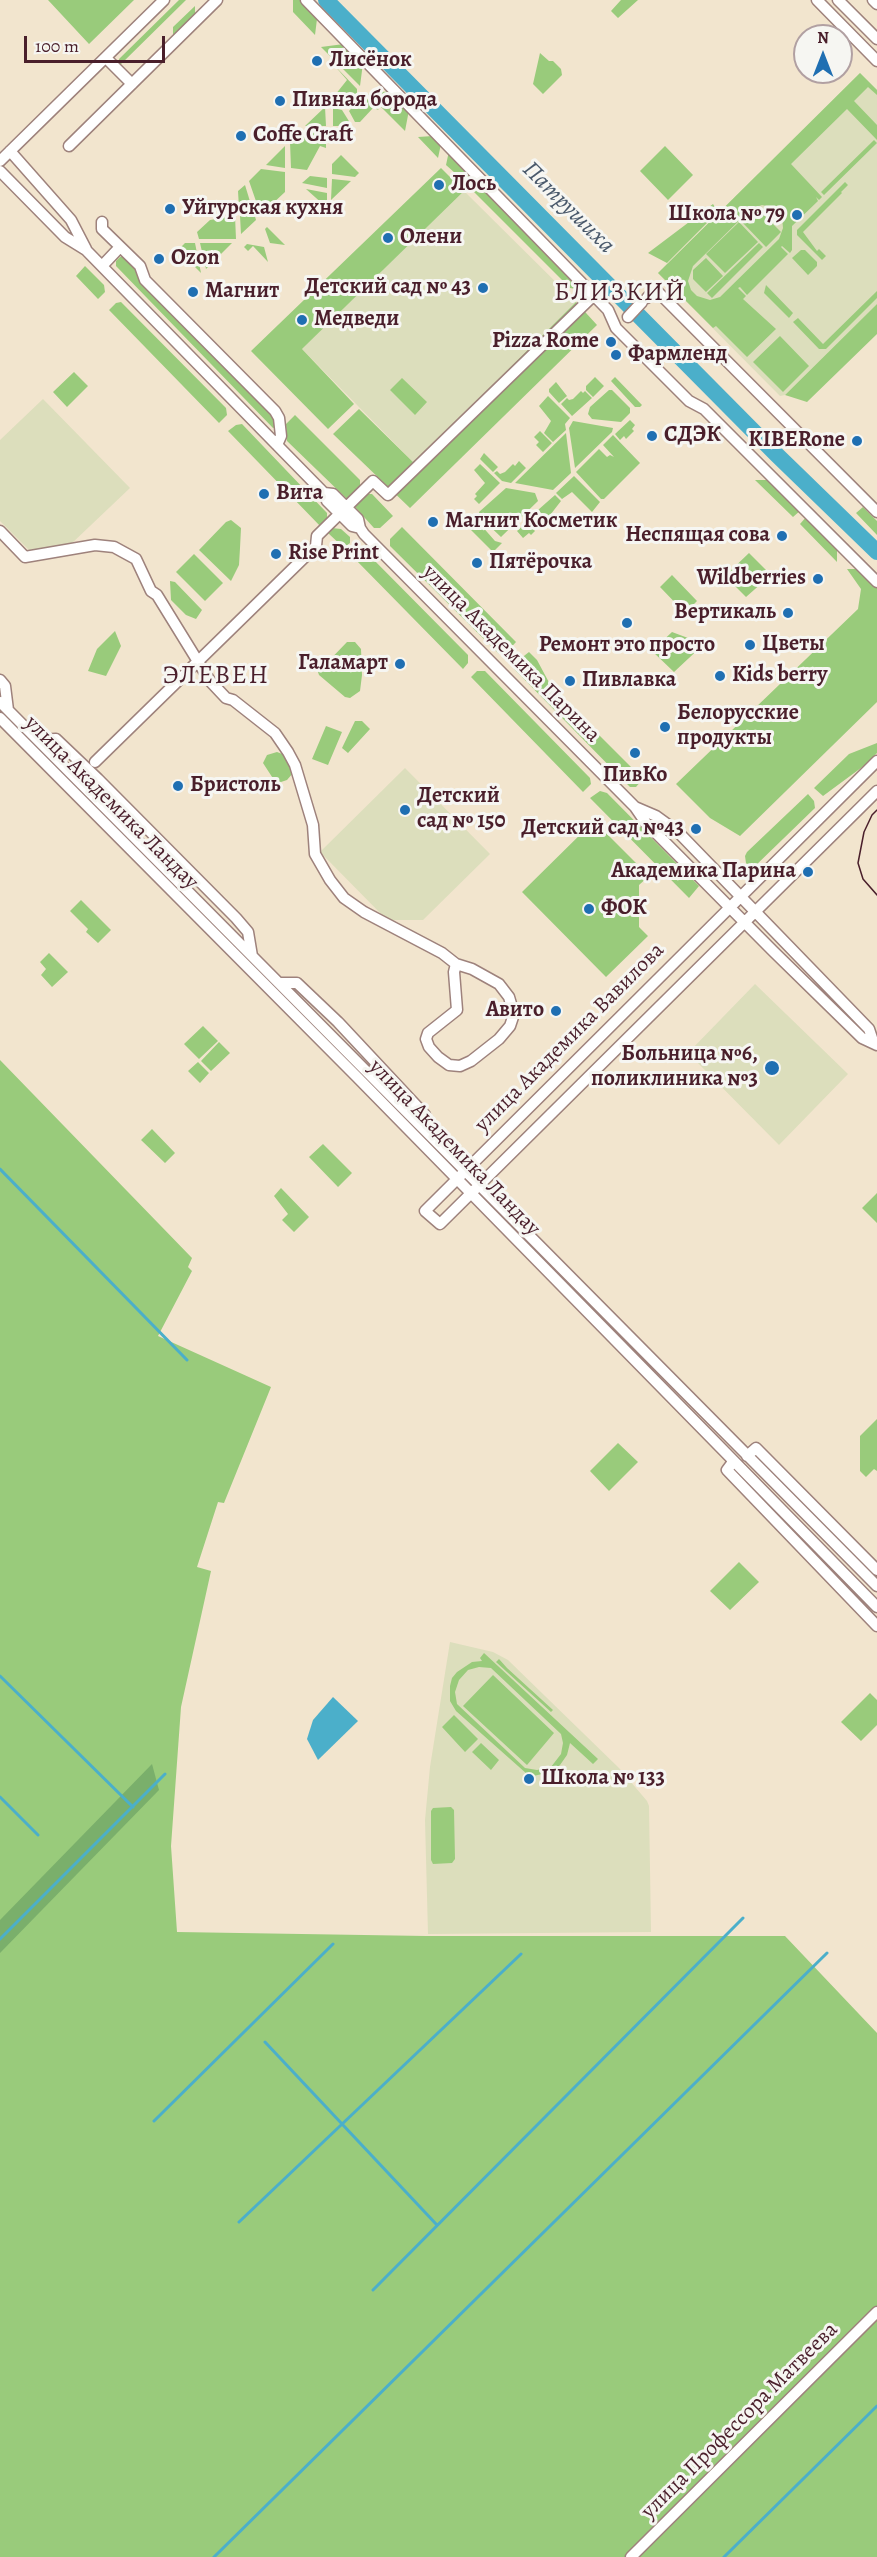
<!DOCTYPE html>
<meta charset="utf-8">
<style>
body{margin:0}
#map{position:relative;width:877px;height:2557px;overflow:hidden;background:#f2e5ce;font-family:Alegreya,serif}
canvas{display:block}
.north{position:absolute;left:793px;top:24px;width:60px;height:60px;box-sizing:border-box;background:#f6f6f2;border:2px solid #b1a0a2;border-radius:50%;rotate:0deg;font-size:16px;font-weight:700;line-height:24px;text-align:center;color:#4a1f2b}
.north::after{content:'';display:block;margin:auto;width:21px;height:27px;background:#1f6fb2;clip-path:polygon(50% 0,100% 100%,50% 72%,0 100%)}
.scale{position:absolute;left:24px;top:36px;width:141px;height:27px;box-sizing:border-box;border:3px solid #4a1f2b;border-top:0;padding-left:8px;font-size:18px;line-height:21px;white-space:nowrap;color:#4a1f2b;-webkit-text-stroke:4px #f6f6f2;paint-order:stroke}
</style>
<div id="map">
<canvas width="877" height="2557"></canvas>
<div class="north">N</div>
<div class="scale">100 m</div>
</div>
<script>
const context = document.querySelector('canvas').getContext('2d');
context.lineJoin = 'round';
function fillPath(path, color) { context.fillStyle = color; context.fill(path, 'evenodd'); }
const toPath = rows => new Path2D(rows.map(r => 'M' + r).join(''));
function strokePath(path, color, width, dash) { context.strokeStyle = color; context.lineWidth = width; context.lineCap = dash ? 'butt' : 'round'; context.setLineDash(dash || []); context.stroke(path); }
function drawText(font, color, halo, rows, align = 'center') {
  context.font = font + ' Alegreya,serif'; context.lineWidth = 6; context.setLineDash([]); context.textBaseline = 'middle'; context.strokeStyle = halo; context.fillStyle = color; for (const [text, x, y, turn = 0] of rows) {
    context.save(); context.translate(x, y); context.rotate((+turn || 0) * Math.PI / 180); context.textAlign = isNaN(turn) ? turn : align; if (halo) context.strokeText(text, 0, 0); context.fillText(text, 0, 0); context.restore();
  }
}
const built = toPath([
 [860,73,877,90,877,304,785,395,780,396,658,273],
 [464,191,576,302,414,463,302,349],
 [43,399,130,488,70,545,30,551,0,521,0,440],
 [405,768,490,854,423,920,387,920,320,852],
 [755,984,848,1074,779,1145,688,1053],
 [450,1642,493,1652,508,1660,619,1768,647,1801,649,1806,651,1932,428,1934,425,1820,430,1767]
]);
const green = toPath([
 [48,0,134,0,89,44],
 [179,0,186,0,119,66,119,59],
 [293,0,300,0,317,19,315,35,293,12],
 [621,0,638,0,618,18,611,11],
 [195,6,195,16,173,37,173,27],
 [344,44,363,63,360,86,321,47],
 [540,53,549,61,553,61,561,69,562,75,543,94,533,84],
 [334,65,357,89,357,96,346,107,335,95,347,80],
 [860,73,877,90,877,95,868,87,854,101,877,125,877,140,847,109,791,164,822,197,819,200,816,197,818,201,792,226,792,250,790,253,782,246,781,247,788,254,747,295,740,287,738,288,746,296,743,299,776,329,747,357,716,326,713,328,658,273],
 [762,205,772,207,782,217,783,228,779,239,720,297,710,300,697,296,691,290,688,281,693,266,751,209],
 [390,91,409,110,405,131,368,94],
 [360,99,367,99,379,110,373,108,360,122,355,122,349,111],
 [325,107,326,126,305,126],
 [333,108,342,110,352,126,333,126],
 [300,131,326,132,326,148,320,146,307,170,291,168,290,142],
 [433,136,441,144,438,158,418,137],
 [874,140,877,143,824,195,821,192],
 [285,146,285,168,266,165],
 [665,146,693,175,668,200,640,171],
 [449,151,479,181,465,182,446,165],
 [341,155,359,173,355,177,332,174,332,164],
 [441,168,464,191,302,349,354,404,328,429,251,351],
 [261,169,285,172,285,192,270,206,258,207,249,181],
 [310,176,327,178,327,188,302,183],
 [332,179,351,181,331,200],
 [845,182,848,185,841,192,842,193,803,232,817,251,819,249,826,256,822,260,797,235,797,230],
 [245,185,252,208,239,208,238,191],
 [306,189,327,193,327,204,325,206],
 [472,190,486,190,583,290,570,288],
 [713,204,718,212,667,263,648,253],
 [757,208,781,232,766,247,742,222],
 [254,213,256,220,241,234,240,216],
 [235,216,236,239,199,239,197,232,210,220],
 [739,222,758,242,725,273,706,254],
 [267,227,285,245,270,243,265,229],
 [185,243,195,243,201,273,178,250],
 [200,243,232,243,206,269],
 [759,243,763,247,712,298,707,293],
 [247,244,264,247,268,262,253,246,248,251,244,247],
 [801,250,805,250,817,262,817,266,808,275,792,258],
 [120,257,126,257,272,414,276,427,273,428,116,266,116,261],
 [706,258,723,276,706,292,693,279,693,270],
 [85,266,104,285,105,292,98,299,76,276],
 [766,285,793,313,789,318,764,293],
 [877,291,877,298,826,349,819,349,793,322,798,318,823,344],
 [121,302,226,408,227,415,219,423,109,310,116,303],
 [576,302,597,325,410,508,333,434,359,409,414,463],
 [877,304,877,334,807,402,785,395],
 [780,336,809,366,783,392,753,362],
 [74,372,88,386,67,407,53,392],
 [595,377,604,386,593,397,586,390,586,386],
 [615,377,642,405,640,407,635,407,611,381],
 [402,378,427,402,415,415,390,390],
 [556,382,567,396,559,403,549,392,549,389],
 [609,390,612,390,630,408,630,413,621,422,592,419,588,414,590,407],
 [581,391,583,393,585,391,592,398,572,416,561,404,567,398,569,400,573,399],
 [548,396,570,418,565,424,566,430,553,442,544,433,551,421,539,406],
 [295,415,360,480,360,489,348,500,287,441,286,424],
 [630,420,635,425,632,429,634,431,626,439,624,436,620,440,615,434],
 [573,421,613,428,612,432,575,468,569,428],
 [242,424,327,513,327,523,322,528,228,431,236,425],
 [540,431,552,443,543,452,536,445,539,442,534,437],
 [566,433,571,473,553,490,515,483],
 [613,435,640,463,604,499,601,499,576,472,599,449,607,457,610,455,614,457,603,445],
 [484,453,498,467,493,472,480,459],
 [519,461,526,468,511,483,502,481,494,473,497,471,500,474,505,472,513,464,515,466],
 [480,464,500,483,479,504,474,499,477,496,475,494,485,483,474,470],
 [574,476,600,502,592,512,572,492,562,499,556,493],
 [755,480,772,480,801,510,793,517],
 [506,488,535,493,538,501,501,537,480,517,479,512],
 [367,494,372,494,393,516,380,528,374,528,354,506],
 [555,495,561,501,547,519,538,510],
 [863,507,877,521,877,535,856,513],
 [473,516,495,541,502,543,493,552,465,524],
 [807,516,837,545,837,562,800,524],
 [231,520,241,528,240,548,239,565,231,581,199,550,226,522],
 [529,520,535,526,533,529,535,531,531,535,529,533,523,538,517,531],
 [402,527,516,642,506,653,499,654,390,546,390,539],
 [332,528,341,529,350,537,350,543,344,548,328,533],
 [359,552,368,554,468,655,468,663,463,669,353,557],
 [749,553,771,575,746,597,725,576],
 [194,554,223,583,205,601,176,572],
 [847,569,862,569,877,585,877,702,740,836,710,818,676,784,858,609,861,589],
 [672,575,697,601,685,613,660,587],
 [170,581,175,582,202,610,196,619,186,615,171,600],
 [115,631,121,646,106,676,88,671,97,649],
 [672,632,704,644,674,672,652,651],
 [347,642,355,642,361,649,362,675,360,691,350,698,345,697,319,675,318,672],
 [529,652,537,660,552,688,640,776,642,780,636,787,630,787,514,669,515,663],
 [477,671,485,671,590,778,591,784,583,792,471,677],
 [355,721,362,721,370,729,348,753,342,748],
 [326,726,342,732,328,765,312,759],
 [877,743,877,753,865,765,823,796,814,788,849,754],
 [277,752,285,755,293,773,287,780,281,782,274,780,263,763,267,755],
 [600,791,607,793,699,886,689,898,590,798],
 [808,794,814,801,815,808,752,869,746,863,745,856,747,852],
 [594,821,649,876,639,885,639,927,648,936,606,977,522,892],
 [81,900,111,930,98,943,86,932,88,929,70,911],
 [49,953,68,972,52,987,41,975,46,969,40,962],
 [203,1026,218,1041,199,1059,184,1044],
 [219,1042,230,1053,211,1071,201,1061],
 [0,1060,192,1258,188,1267,192,1271,158,1336,271,1387,224,1503,218,1502,197,1567,211,1571,181,1707,171,1846,177,1932,426,1936,785,1936,877,2033,877,2557,0,2557],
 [198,1062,209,1073,200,1083,188,1071],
 [152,1129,175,1153,165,1163,141,1140],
 [323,1144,352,1173,338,1187,309,1157],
 [281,1188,309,1217,294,1232,282,1220,288,1214,274,1196],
 [877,1193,877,1223,862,1208],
 [877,1419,877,1471,874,1469,866,1477,860,1471,860,1436],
 [618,1443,638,1462,609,1491,590,1471],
 [739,1562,759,1582,730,1610,710,1591],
 [484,1653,598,1759,593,1764,570,1743,567,1755,560,1765,552,1772,533,1776,527,1774,456,1711,450,1701,450,1686,452,1678,457,1672,472,1662,482,1661,480,1658],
 [479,1667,491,1668,561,1734,563,1743,561,1754,551,1767,537,1770,525,1768,457,1704,455,1692,459,1680,468,1670],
 [499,1659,507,1668,553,1710,551,1712,496,1662],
 [493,1675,554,1733,527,1765,463,1706],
 [870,1693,877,1700,877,1725,861,1741,841,1722],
 [454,1715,478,1739,465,1752,442,1727],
 [481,1743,499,1760,491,1770,472,1752],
 [451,1807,454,1810,455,1859,452,1863,433,1864,431,1860,431,1811,433,1808]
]);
const forest = toPath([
 [152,1764,159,1790,0,1953,0,1920]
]);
const water = toPath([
 [333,1697,358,1721,318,1760,307,1739,313,1720]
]);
const stream = toPath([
 [0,1169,187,1360],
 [0,1676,133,1807],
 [0,1797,38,1835],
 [0,1939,165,1774],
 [265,2042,436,2224],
 [154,2121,333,1944],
 [239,2222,521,1954],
 [373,2290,743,1918],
 [214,2557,827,1953],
 [724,2557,877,2406]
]);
const river = toPath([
 [326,0,777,455,877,552]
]);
const minor = toPath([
 [306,0,608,310,616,328,689,401,704,409,877,582],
 [817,0,877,61],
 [838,0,877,39],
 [873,0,877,4],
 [106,58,132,84],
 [69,146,217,0],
 [10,151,71,220,86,249],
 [0,161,164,0],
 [0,171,65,237,86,250,324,493,327,501,352,526,360,528],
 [102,222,102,229,140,266,145,280,275,411,279,418,281,436,277,445],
 [102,266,120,247],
 [647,298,655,289,877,512],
 [628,317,642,302],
 [324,493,333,494,358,519,360,528,364,534,635,807,646,823,773,951,862,1038,877,1045],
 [0,531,25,557,95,545,114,547,136,559,151,591,157,595,210,681,226,698,233,700,275,733,288,752,295,765,313,825,315,854,330,880,344,898,364,912,442,953,456,964,472,969,499,984,509,997,514,1014,510,1026,499,1039,471,1061,460,1066,449,1065,438,1057,429,1047,426,1039,428,1033,457,1010,454,972,456,964],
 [0,680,5,686,8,710],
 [0,702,877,1586],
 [0,718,357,1077,877,1607],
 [38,740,56,739,98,779,236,918,248,932,252,956],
 [877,761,425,1211,440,1224,877,791],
 [95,762,316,546,317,536,373,481,388,495,593,296],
 [635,807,656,816,678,832,869,1029,873,1041],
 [279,983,297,983,338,1022,425,1115,428,1133],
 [747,1456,756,1448,877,1570],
 [733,1462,727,1470,877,1626],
 [631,2557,877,2312]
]);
const tram = toPath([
 [877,810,872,815,864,832,858,863,863,879,877,895]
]);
const markers = [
 [317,61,6,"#1f6fb2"],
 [280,101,6,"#1f6fb2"],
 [241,136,6,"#1f6fb2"],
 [439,185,6,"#1f6fb2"],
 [170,209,6,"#1f6fb2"],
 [797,215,6,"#1f6fb2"],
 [388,238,6,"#1f6fb2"],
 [159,259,6,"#1f6fb2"],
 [483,288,6,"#1f6fb2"],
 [193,292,6,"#1f6fb2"],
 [302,320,6,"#1f6fb2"],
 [611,342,6,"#1f6fb2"],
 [616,355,6,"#1f6fb2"],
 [652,436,6,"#1f6fb2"],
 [857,441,6,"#1f6fb2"],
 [264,494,6,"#1f6fb2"],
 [433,522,6,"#1f6fb2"],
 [782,536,6,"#1f6fb2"],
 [276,554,6,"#1f6fb2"],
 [477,563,6,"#1f6fb2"],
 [818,579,6,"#1f6fb2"],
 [788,613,6,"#1f6fb2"],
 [627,623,6,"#1f6fb2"],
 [750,645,6,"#1f6fb2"],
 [400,664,6,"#1f6fb2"],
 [720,676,6,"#1f6fb2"],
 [570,681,6,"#1f6fb2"],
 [665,727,6,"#1f6fb2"],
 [635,753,6,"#1f6fb2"],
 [178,786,6,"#1f6fb2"],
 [405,810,6,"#1f6fb2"],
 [696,829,6,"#1f6fb2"],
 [808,872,6,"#1f6fb2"],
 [589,909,6,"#1f6fb2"],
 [556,1011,6,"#1f6fb2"],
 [772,1068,8,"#1f6fb2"],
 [529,1779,6,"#1f6fb2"]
];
const poiNames = [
 ["Лисёнок",329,61],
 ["Пивная борода",292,101],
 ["Coffe Craft",253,136],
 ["Лось",451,185],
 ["Уйгурская кухня",182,209],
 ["Школа № 79",785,215,"right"],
 ["Олени",400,238],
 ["Ozon",171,259],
 ["Детский сад № 43",471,288,"right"],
 ["Магнит",205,292],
 ["Медведи",314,320],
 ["Pizza Rome",599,342,"right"],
 ["Фармленд",628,355],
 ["СДЭК",664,436],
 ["KIBERone",845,441,"right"],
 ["Вита",276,494],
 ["Магнит Косметик",445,522],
 ["Неспящая сова",770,536,"right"],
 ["Rise Print",288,554],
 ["Пятёрочка",489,563],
 ["Wildberries",806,579,"right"],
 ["Вертикаль",776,613,"right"],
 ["Цветы",762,645],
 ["Ремонт это просто",627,646,"center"],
 ["Галамарт",388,664,"right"],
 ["Kids berry",732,676],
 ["Пивлавка",582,681],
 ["Белорусские",677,714],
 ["продукты",677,739],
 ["ПивКо",635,776,"center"],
 ["Бристоль",190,786],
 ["Детский",417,797],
 ["сад № 150",417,822],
 ["Детский сад №43",684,829,"right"],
 ["Академика Парина",796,872,"right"],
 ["ФОК",601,909],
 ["Авито",544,1011,"right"],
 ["Больница №6,",758,1055,"right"],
 ["поликлиника №3",758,1080,"right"],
 ["Школа № 133",541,1779]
];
const streetNames = [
 ["улица Академика Парина",511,654,45],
 ["улица Академика Ландау",111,803,45],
 ["улица Академика Вавилова",570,1038,-45],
 ["улица Академика Ландау",454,1148,46],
 ["улица Профессора Матвеева",740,2421,-45]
];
const waterNames = [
 ["Патрушиха",568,208,45]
];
const quarterNames = [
 ["БЛИЗКИЙ",620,294],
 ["ЭЛЕВЕН",216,677]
];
fillPath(built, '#dcdebc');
fillPath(green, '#99cb7b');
fillPath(forest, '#7aaf6b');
fillPath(water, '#4bafca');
strokePath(stream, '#4bafca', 3);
strokePath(river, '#4bafca', 16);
strokePath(minor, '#9e827c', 13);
strokePath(minor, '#fff', 10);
strokePath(tram, '#4a1f2b', 1.5);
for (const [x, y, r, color] of markers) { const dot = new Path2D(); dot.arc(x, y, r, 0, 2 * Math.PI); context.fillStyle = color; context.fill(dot); strokePath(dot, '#f6f6f2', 2); }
drawText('bold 22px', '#4a1f2b', '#f6f6f2', poiNames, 'left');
drawText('22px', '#4a1f2b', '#f6f6f2', streetNames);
drawText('italic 24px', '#4a596b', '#f6f6f2', waterNames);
context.letterSpacing = '1.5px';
drawText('26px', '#4a1f2b', '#f6f6f2', quarterNames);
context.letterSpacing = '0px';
</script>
